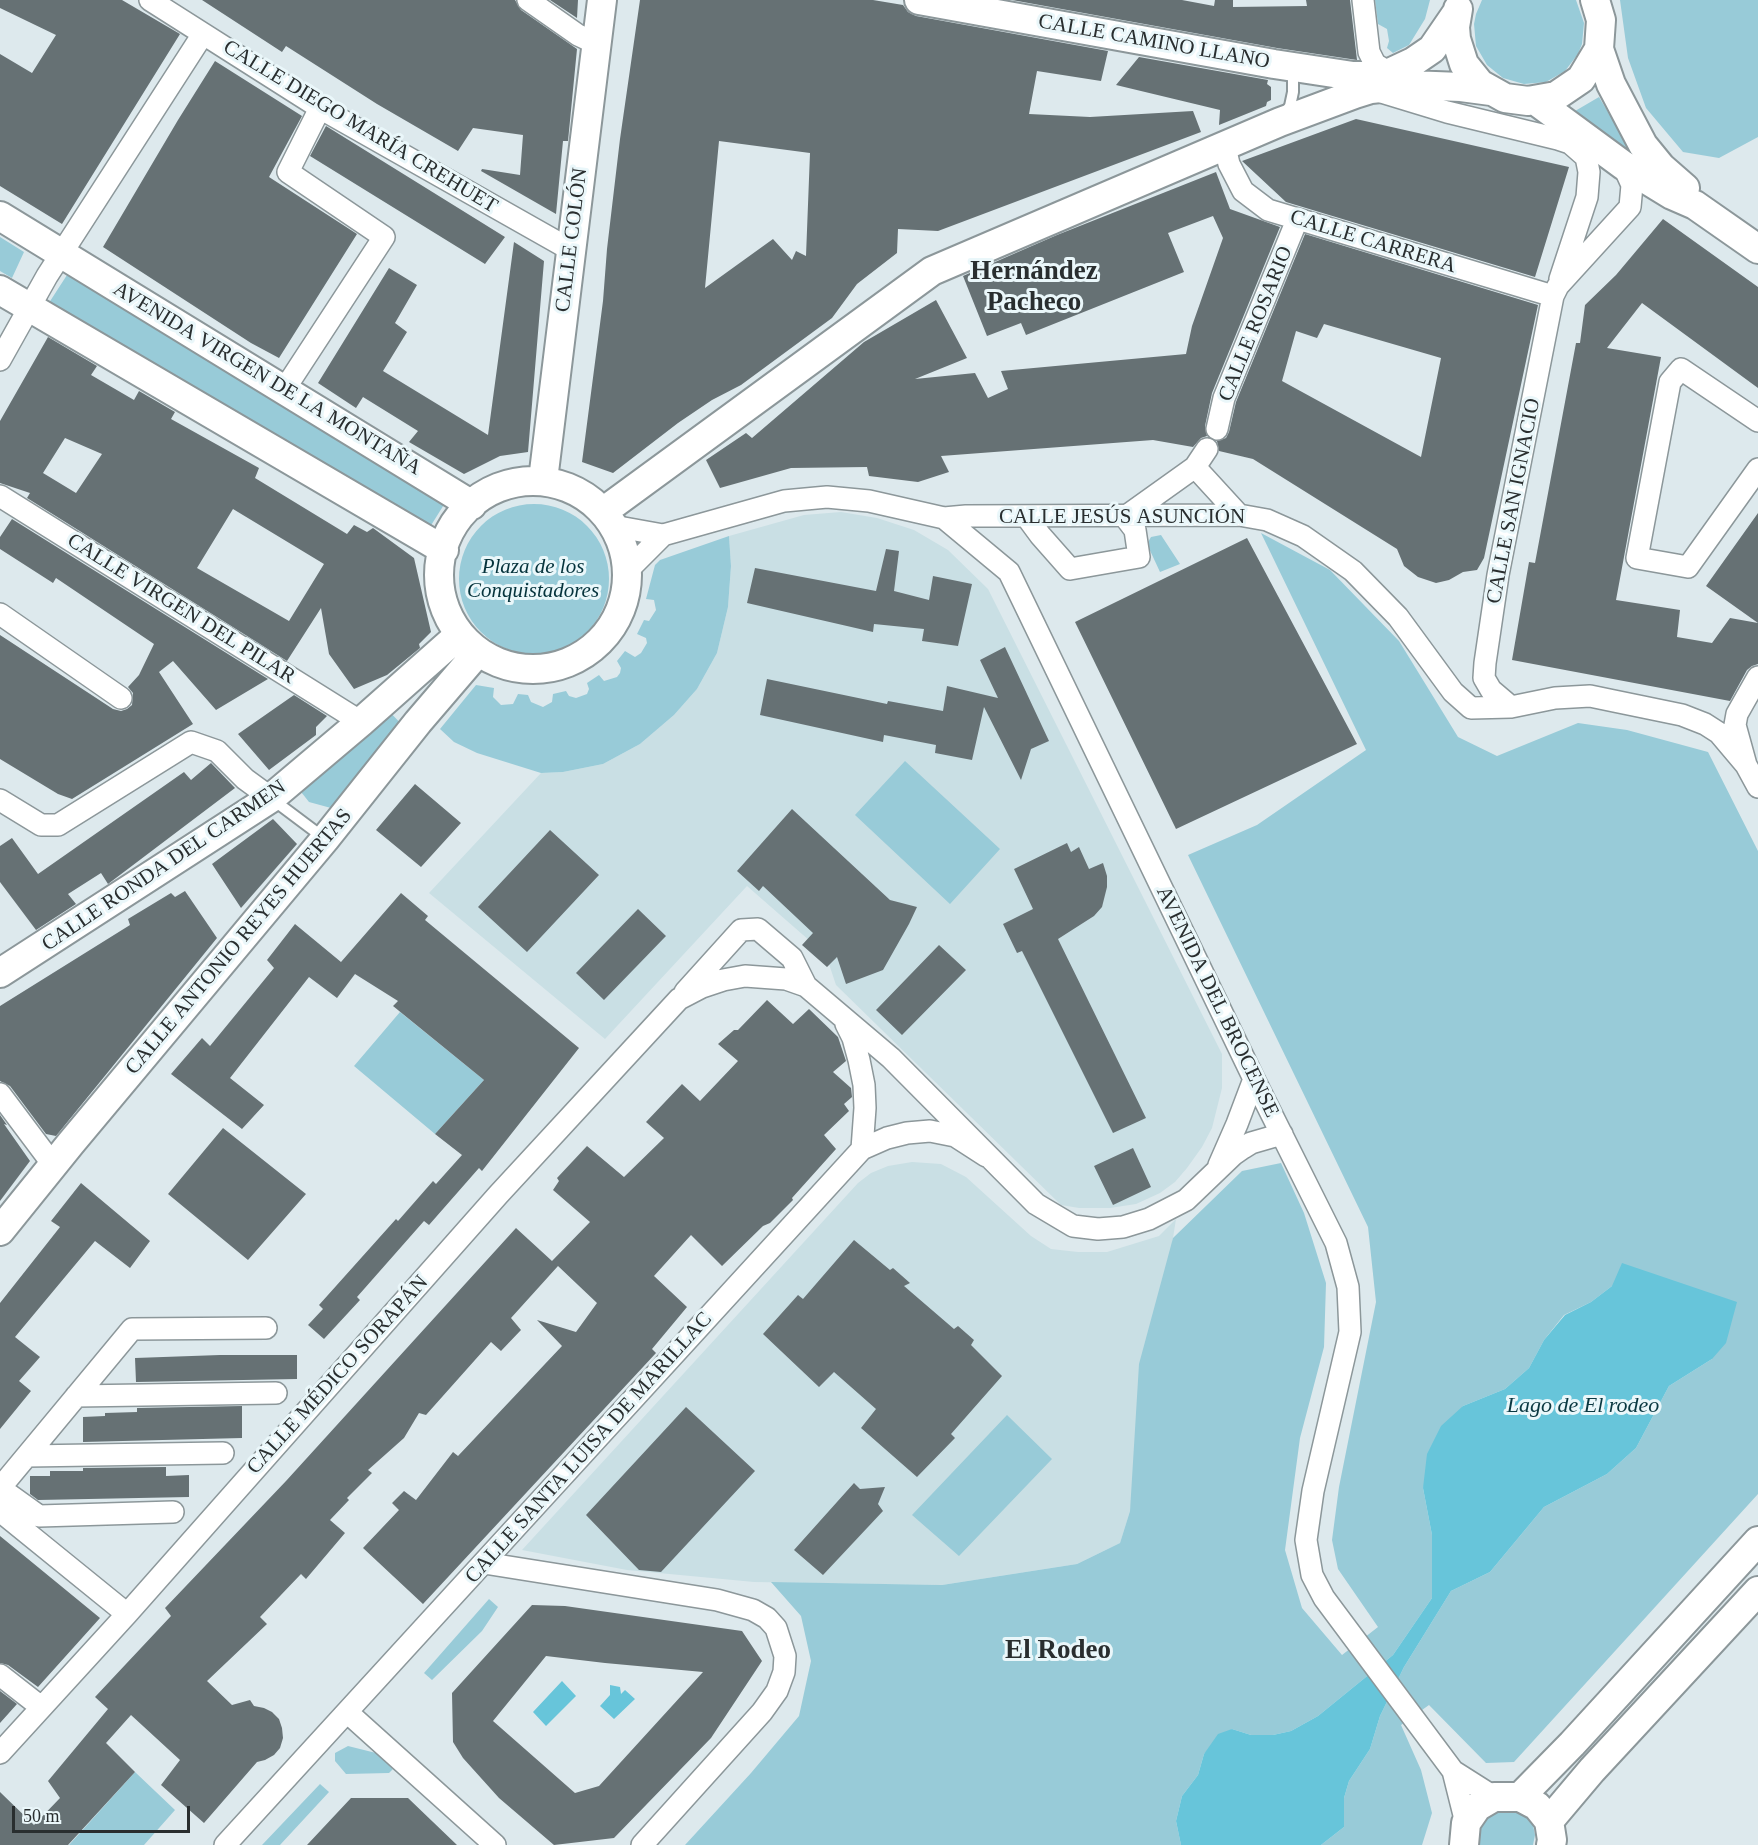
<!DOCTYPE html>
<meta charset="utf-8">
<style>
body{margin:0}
#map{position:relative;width:1758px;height:1845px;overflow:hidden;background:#dde9ed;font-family:"Times New Roman",serif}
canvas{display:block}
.scale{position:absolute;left:12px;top:1806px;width:178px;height:27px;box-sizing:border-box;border:3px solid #292e2f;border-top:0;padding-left:8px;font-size:18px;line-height:21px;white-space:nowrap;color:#292e2f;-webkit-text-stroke:4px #eaf7fa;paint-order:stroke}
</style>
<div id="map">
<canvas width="1758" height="1845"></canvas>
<div class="scale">50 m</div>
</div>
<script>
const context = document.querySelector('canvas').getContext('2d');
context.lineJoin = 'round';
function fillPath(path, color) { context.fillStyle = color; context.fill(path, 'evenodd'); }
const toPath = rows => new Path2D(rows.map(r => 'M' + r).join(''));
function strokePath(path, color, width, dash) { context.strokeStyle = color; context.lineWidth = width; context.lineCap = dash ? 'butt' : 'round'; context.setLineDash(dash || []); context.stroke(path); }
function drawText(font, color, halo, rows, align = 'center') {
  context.font = font + ' "Times New Roman",serif'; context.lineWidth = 6; context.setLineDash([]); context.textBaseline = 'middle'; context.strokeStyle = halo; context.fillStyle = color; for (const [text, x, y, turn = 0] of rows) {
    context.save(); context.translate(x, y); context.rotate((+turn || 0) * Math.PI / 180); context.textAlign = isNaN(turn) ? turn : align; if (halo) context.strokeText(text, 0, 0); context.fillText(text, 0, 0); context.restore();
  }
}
const built = toPath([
 [841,512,877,518,914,530,948,550,988,589,1222,1054,1222,1088,1212,1128,1202,1147,1187,1168,1175,1182,1160,1193,1136,1204,1110,1208,1079,1208,1061,1205,836,985,826,955,747,886,605,1039,429,893,541,773,563,772,603,764,640,744,674,715,697,689,717,653,728,607,731,566,729,536,804,515],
 [912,1162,941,1164,966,1177,1031,1236,1051,1249,1078,1252,1107,1252,1159,1236,1176,1219,1130,1511,1120,1543,1077,1564,942,1585,754,1582,627,1570,522,1550,858,1183,871,1173,888,1166]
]);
const green = toPath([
 [1375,0,1430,0,1425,19,1409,45,1393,53,1387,48,1389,41,1387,29,1378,24],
 [1482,0,1576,0,1584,23,1582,44,1578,54,1565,71,1546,82,1524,84,1503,78,1487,65,1476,46,1474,24,1476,14],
 [1620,0,1758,0,1758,137,1719,158,1683,152,1646,108,1628,58],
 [1599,97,1629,147,1658,179,1570,114],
 [0,237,24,252,12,278,0,271],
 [67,275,445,503,430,527,45,309],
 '459 579a75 75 0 1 1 150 0a75 75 0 1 1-150 0Z',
 [1261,533,1330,570,1399,641,1458,737,1497,756,1578,723,1627,730,1708,752,1758,851,1758,1494,1514,1762,1486,1763,1429,1705,1401,1725,1421,1770,1432,1813,1422,1845,1321,1845,1344,1827,1344,1798,1349,1781,1370,1749,1380,1716,1404,1667,1451,1591,1490,1572,1544,1507,1607,1474,1636,1448,1669,1386,1712,1359,1612,1286,1591,1302,1564,1315,1544,1340,1529,1368,1505,1389,1463,1406,1423,1488,1432,1535,1432,1598,1393,1655,1318,1716,1291,1731,1273,1735,1251,1735,1232,1729,1204,1754,1198,1775,1182,1796,1176,1821,1181,1845,685,1845,751,1773,799,1716,811,1661,801,1616,771,1582,942,1585,1077,1564,1120,1543,1130,1511,1139,1364,1173,1238,1242,1171,1281,1163,1304,1213,1326,1283,1324,1347,1300,1438,1285,1550,1302,1608,1342,1655,1378,1627,1338,1569,1332,1540,1339,1487,1376,1302,1368,1227,1188,855,1257,825,1366,750],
 [1161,535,1180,564,1160,572,1147,544,1151,537],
 [729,536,731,566,728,607,717,653,697,689,674,715,640,744,603,764,563,772,541,773,477,753,454,742,440,729,476,685,494,688,493,697,501,705,513,704,518,694,528,695,531,702,543,707,552,702,553,694,566,691,569,696,576,698,587,694,589,689,587,683,599,675,604,681,617,677,620,673,621,668,617,661,625,651,635,657,641,653,647,643,646,638,637,634,644,620,649,621,656,610,654,600,646,599,655,565,660,560],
 [386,708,406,729,331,808,309,802,294,783],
 [905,761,1000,849,950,904,855,815],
 [400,1012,484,1080,435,1134,354,1066],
 [1007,1415,1052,1459,959,1556,912,1515],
 [489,1599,498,1607,482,1631,432,1680,424,1673],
 [348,1746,376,1753,393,1769,389,1773,346,1774,335,1761,335,1753],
 [135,1772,175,1810,144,1845,69,1845],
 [320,1784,329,1792,280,1845,262,1845],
 [1500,1808,1520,1811,1527,1817,1533,1825,1535,1835,1533,1845,1479,1845,1478,1834,1480,1825,1485,1818]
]);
const water = toPath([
 [1622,1263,1737,1302,1726,1343,1712,1359,1669,1386,1636,1448,1607,1474,1544,1507,1490,1572,1451,1591,1404,1667,1380,1716,1370,1749,1349,1781,1344,1798,1344,1827,1321,1845,1181,1845,1176,1821,1182,1796,1198,1775,1204,1754,1218,1734,1232,1729,1251,1735,1273,1735,1291,1731,1318,1716,1393,1655,1432,1598,1432,1535,1423,1488,1427,1454,1441,1426,1463,1406,1505,1389,1529,1368,1544,1340,1565,1315,1591,1302,1612,1286],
 [562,1681,576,1696,546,1726,533,1712],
 [610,1685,620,1687,621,1694,625,1690,635,1699,614,1719,600,1706,610,1695]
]);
const building = toPath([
 [0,0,122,0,180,34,62,224,0,186,0,54,32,73,56,35,0,8],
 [202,0,515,0,521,10,577,49,568,141,563,141,556,214,481,171,482,169,520,175,523,135,473,128,458,151,377,104,286,46,282,52],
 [550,0,578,0,577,18],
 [640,0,873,0,903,5,908,12,916,16,1108,51,1101,81,1037,71,1029,114,1090,117,1193,111,1201,132,938,231,898,229,897,253,857,284,832,318,741,385,712,400,678,423,613,473,582,462,603,301,607,249,620,139],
 [719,141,810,153,806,256,796,251,792,260,773,239,705,288],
 [1012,0,1182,0,1214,6,1215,0,1233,0,1233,7,1307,6,1306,0,1350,0,1357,60,1277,48],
 [1139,57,1268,80,1267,84,1271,87,1271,100,1267,102,1266,106,1219,125,1220,110,1116,85],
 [215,61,302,116,269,177,357,234,279,358,251,343,103,247,178,120],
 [1356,119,1569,167,1535,277,1286,202,1242,161],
 [326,126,505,237,485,264,310,156],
 [1216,172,1230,209,1280,227,1212,393,1205,426,1207,436,1201,438,1193,447,1153,440,941,456,949,472,918,482,869,476,867,467,791,468,720,488,706,460,746,433,752,438,864,342,936,300,967,358,915,379,975,373,988,398,1008,389,1001,371,1186,354,1192,326,1223,238,1213,216,1168,233,1184,272,1026,335,1021,323,987,336,963,276,1057,235],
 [1663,219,1758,287,1758,388,1642,303,1607,348,1661,357,1616,600,1680,610,1677,637,1712,643,1730,618,1758,623,1706,586,1758,513,1758,664,1752,666,1747,670,1730,701,1512,660,1529,562,1535,563,1576,343,1580,343,1585,305,1616,275],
 [1305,234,1538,305,1484,558,1477,570,1463,572,1449,580,1436,583,1418,577,1404,566,1397,549,1253,459,1219,451,1217,441,1226,438,1229,432,1236,402],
 [1324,324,1441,358,1421,457,1282,381,1296,331,1317,338],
 [514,242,544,261,528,452,500,456,464,474,409,442,418,431,363,397,356,408,318,383,389,268,417,285,395,323,407,332,383,371,488,435],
 [48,337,97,366,91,375,134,400,139,391,175,412,171,419,259,468,255,478,347,534,354,525,367,532,373,528,414,558,431,632,419,644,420,648,387,675,354,689,329,654,321,608,287,661,27,498,30,493,0,483,0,421],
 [65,438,102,454,76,493,43,473],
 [233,509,324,564,289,621,197,568],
 [12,519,268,679,216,710,173,661,159,672,193,724,72,799,58,794,0,759,0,635,113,709,121,711,127,709,132,705,133,693,128,687,139,675,154,644,56,578,53,583,0,549,0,537],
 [1247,538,1357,744,1176,829,1075,622],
 [886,549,899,551,894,591,929,600,933,576,972,584,958,646,922,641,924,629,874,624,873,632,747,603,755,568,876,591],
 [1005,647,1049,741,1031,749,1021,780,984,707,972,760,935,753,936,745,884,735,883,742,760,715,767,679,887,704,888,701,943,711,947,686,998,698,980,660],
 [294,695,327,716,316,727,316,735,269,770,238,734],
 [211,763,235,788,108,884,101,873,68,894,76,904,36,930,0,882,0,846,12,838,38,874,184,772,191,780],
 [415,784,461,823,421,867,376,830],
 [792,809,890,900,917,907,909,924,883,970,846,984,837,957,827,967,802,945,813,933,763,886,759,891,737,871],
 [273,819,297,844,241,908,212,864],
 [550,830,599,875,527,952,478,907],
 [1067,843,1071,852,1079,847,1089,869,1103,863,1107,876,1107,887,1102,907,1094,916,1058,939,1146,1118,1113,1133,1022,951,1017,953,1003,924,1033,909,1014,869],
 [185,891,217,938,56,1136,46,1134,10,1086,0,1081,0,1006,130,925,128,919,171,893,175,897],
 [401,893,428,916,425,920,579,1048,482,1171,479,1168,429,1225,424,1221,357,1297,360,1300,324,1339,308,1325,323,1309,319,1305,396,1219,398,1221,433,1181,436,1184,462,1155,435,1134,484,1080,393,1006,398,1001,355,974,337,998,309,977,230,1078,264,1105,242,1129,171,1074,202,1038,210,1046,274,968,267,960,295,924,341,962],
 [638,909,666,936,604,1000,576,973],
 [939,945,966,970,902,1035,876,1010],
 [767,1000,793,1024,809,1009,838,1037,846,1061,833,1072,851,1088,852,1097,844,1104,849,1111,824,1135,836,1149,792,1198,793,1200,770,1223,763,1226,722,1266,691,1235,654,1276,687,1307,652,1349,656,1353,423,1604,363,1548,399,1510,392,1503,404,1491,416,1500,453,1452,458,1456,562,1346,537,1320,576,1332,597,1303,558,1266,511,1318,521,1330,501,1351,491,1342,426,1415,419,1413,404,1438,368,1470,372,1473,347,1498,349,1500,330,1520,345,1533,306,1579,301,1574,260,1617,267,1624,207,1681,232,1705,250,1700,254,1706,264,1708,272,1712,279,1719,282,1728,283,1738,280,1748,274,1755,265,1760,257,1762,204,1823,161,1785,180,1760,131,1715,106,1743,135,1772,68,1845,0,1845,0,1792,34,1825,60,1798,48,1781,108,1709,95,1697,171,1616,165,1608,286,1481,516,1228,552,1261,590,1222,553,1190,559,1181,557,1178,587,1146,624,1177,664,1138,646,1122,682,1084,700,1101,738,1061,718,1044,734,1030,738,1030],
 [0,1115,7,1125,4,1124,30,1161,0,1201],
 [223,1128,306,1194,248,1260,168,1194],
 [1133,1148,1151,1187,1113,1205,1094,1166],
 [81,1183,150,1241,130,1268,95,1241,15,1337,40,1357,19,1381,31,1391,0,1429,0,1303,60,1227,51,1221],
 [854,1240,890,1270,893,1268,910,1283,904,1286,954,1329,958,1326,974,1340,971,1345,1002,1376,951,1434,955,1438,917,1477,861,1428,876,1409,834,1372,819,1387,763,1334,798,1295,803,1299],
 [220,1355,297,1355,297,1379,136,1382,135,1358],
 [242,1406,242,1438,83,1442,83,1417,105,1416,105,1413,137,1412,137,1408],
 [686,1407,755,1471,661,1572,639,1570,586,1515],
 [166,1467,166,1476,189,1475,189,1497,38,1500,30,1494,30,1476,50,1476,50,1471,83,1471,83,1468],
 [854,1483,860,1489,885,1487,878,1504,883,1511,823,1575,794,1550],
 [0,1536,100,1618,38,1687,8,1665,0,1663],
 [532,1605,565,1606,742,1631,762,1661,711,1738,614,1838,554,1845,499,1798,463,1758,453,1742,452,1693],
 [546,1656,605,1663,703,1672,599,1786,575,1793,493,1721],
 [0,1691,17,1704,0,1723],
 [351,1798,408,1798,457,1845,307,1845]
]);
const lane = toPath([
 [1285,114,1290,106,1293,92,1293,77,1289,69],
 [272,799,324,838]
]);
const street = toPath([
 [150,0,320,108,571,250],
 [528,0,578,35,597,44],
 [1363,0,1369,52,1375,64,1383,69,1395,71],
 [1378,91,1447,112,1558,139,1570,143,1586,157,1589,172,1587,197,1560,279],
 [1225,147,1229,164,1243,191,1268,210,1553,296],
 [0,360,47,276,203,34],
 [284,390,384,237,288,172,320,108],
 [1758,421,1681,369,1670,382,1637,558,1688,567,1758,469],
 [1217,429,1224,398,1297,220],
 [1207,449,1195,467,1239,515],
 [0,496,361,722],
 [1026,516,1040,535,1070,569,1139,557,1135,530,1125,517],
 [1125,517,1195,467],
 [944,518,966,516,1239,515,1267,520,1303,536,1353,571,1398,617,1453,692,1471,708,1511,707,1555,698,1590,696,1614,701,1682,715,1705,724,1719,733,1746,765],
 [613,526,663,535,784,501,827,497,869,501,944,518,1009,572,1254,1079,1336,1243,1348,1287,1350,1332,1313,1491,1306,1540,1312,1575,1324,1598,1453,1771,1494,1797],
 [626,572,663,535],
 [0,614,121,698],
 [1758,677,1737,714,1735,725,1746,765,1758,787],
 [1511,707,1491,690,1484,678,1485,663,1498,575,1553,296,1558,286,1630,207,1632,185,1623,165],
 [0,800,41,825,58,825,191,742,217,751,245,779,271,798],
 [685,992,741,930,758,929,792,958,806,986,891,1058,1036,1204,1073,1226,1098,1229,1123,1227,1149,1219,1186,1200,1233,1155,1243,1148,1251,1143,1282,1134],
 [846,1024,853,1038,859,1060,864,1085,865,1108,862,1149],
 [0,1094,54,1166],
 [1219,1165,1237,1124,1254,1079],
 [76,1396,276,1393],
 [27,1456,223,1453],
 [0,1488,132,1329,266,1328],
 [0,1488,39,1516,173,1512],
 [0,1511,127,1614],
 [484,1563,717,1600,753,1610,767,1618,776,1628,785,1656,784,1672,777,1691,762,1712,642,1845],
 [0,1675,41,1707],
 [347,1712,495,1845],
 [0,1753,127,1614,498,1195,679,999,702,987,723,980,745,976,786,979,806,986],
 [1453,1771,1466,1823],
 [225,1845,862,1149,887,1138,907,1133,930,1131,955,1136,986,1156]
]);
const secondary = toPath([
 [919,0,1274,64,1353,76,1383,76,1413,62,1432,49,1456,14],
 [1595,0,1601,20,1599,49,1611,84,1643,145,1661,167,1685,188],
 [1458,9,1455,27,1456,39,1464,64,1480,84,1505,98,1528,101,1556,96,1581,79,1599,49],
 [1536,101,1623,165,1672,195,1695,205,1758,249],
 [0,216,472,505],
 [0,290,444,550],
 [543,480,602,0],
 '439 575a94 94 0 1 1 188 0a94 94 0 1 1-188 0Z',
 [604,511,932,271,1280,122,1355,94,1371,89,1409,85,1461,87,1491,91],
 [0,973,271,798,361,722,459,635],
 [0,1231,71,1143,325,839,418,722,478,652],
 [1520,1797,1572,1744,1758,1541],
 [1549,1821,1592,1770,1758,1591],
 [1464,1845,1466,1823,1477,1807,1494,1797,1520,1797,1537,1806,1549,1821,1552,1840,1551,1845]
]);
const streetNames = [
 ["CALLE CAMINO LLANO",1154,42,10],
 ["CALLE DIEGO MARÍA CREHUET",360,127,31],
 ["CALLE COLÓN",572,240,-83],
 ["CALLE CARRERA",1373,242,17],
 ["CALLE ROSARIO",1256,324,-68],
 ["AVENIDA VIRGEN DE LA MONTAÑA",267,379,31],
 ["CALLE SAN IGNACIO",1514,501,-79],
 ["CALLE JESÚS ASUNCIÓN",1122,517],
 ["CALLE VIRGEN DEL PILAR",181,609,32],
 ["CALLE RONDA DEL CARMEN",164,866,-34],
 ["CALLE ANTONIO REYES HUERTAS",239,942,-50],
 ["AVENIDA DEL BROCENSE",1217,1002,64],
 ["CALLE MÉDICO SORAPÁN",338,1375,-48],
 ["CALLE SANTA LUISA DE MARILLAC",589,1448,-48]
];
const parkNames = [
 ["Plaza de los",533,567],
 ["Conquistadores",533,591]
];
const waterNames = [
 ["Lago de El rodeo",1583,1406]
];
const districtNames = [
 ["Hernández",1034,272],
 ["Pacheco",1034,303],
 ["El Rodeo",1058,1651]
];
fillPath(built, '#c9dfe4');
fillPath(green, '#98cbd8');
fillPath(water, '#67c5da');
fillPath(building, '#667174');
strokePath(lane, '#8c979a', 14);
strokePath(street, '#8c979a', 24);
strokePath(secondary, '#8c979a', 32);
strokePath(lane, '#fff', 10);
strokePath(street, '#fff', 21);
strokePath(secondary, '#fff', 28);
drawText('21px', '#292e2f', '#eaf7fa', streetNames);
drawText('italic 21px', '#05333c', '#eaf7fa', parkNames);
drawText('italic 22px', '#0a3841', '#eaf7fa', waterNames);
drawText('bold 27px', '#292e2f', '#eaf7fa', districtNames);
</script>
